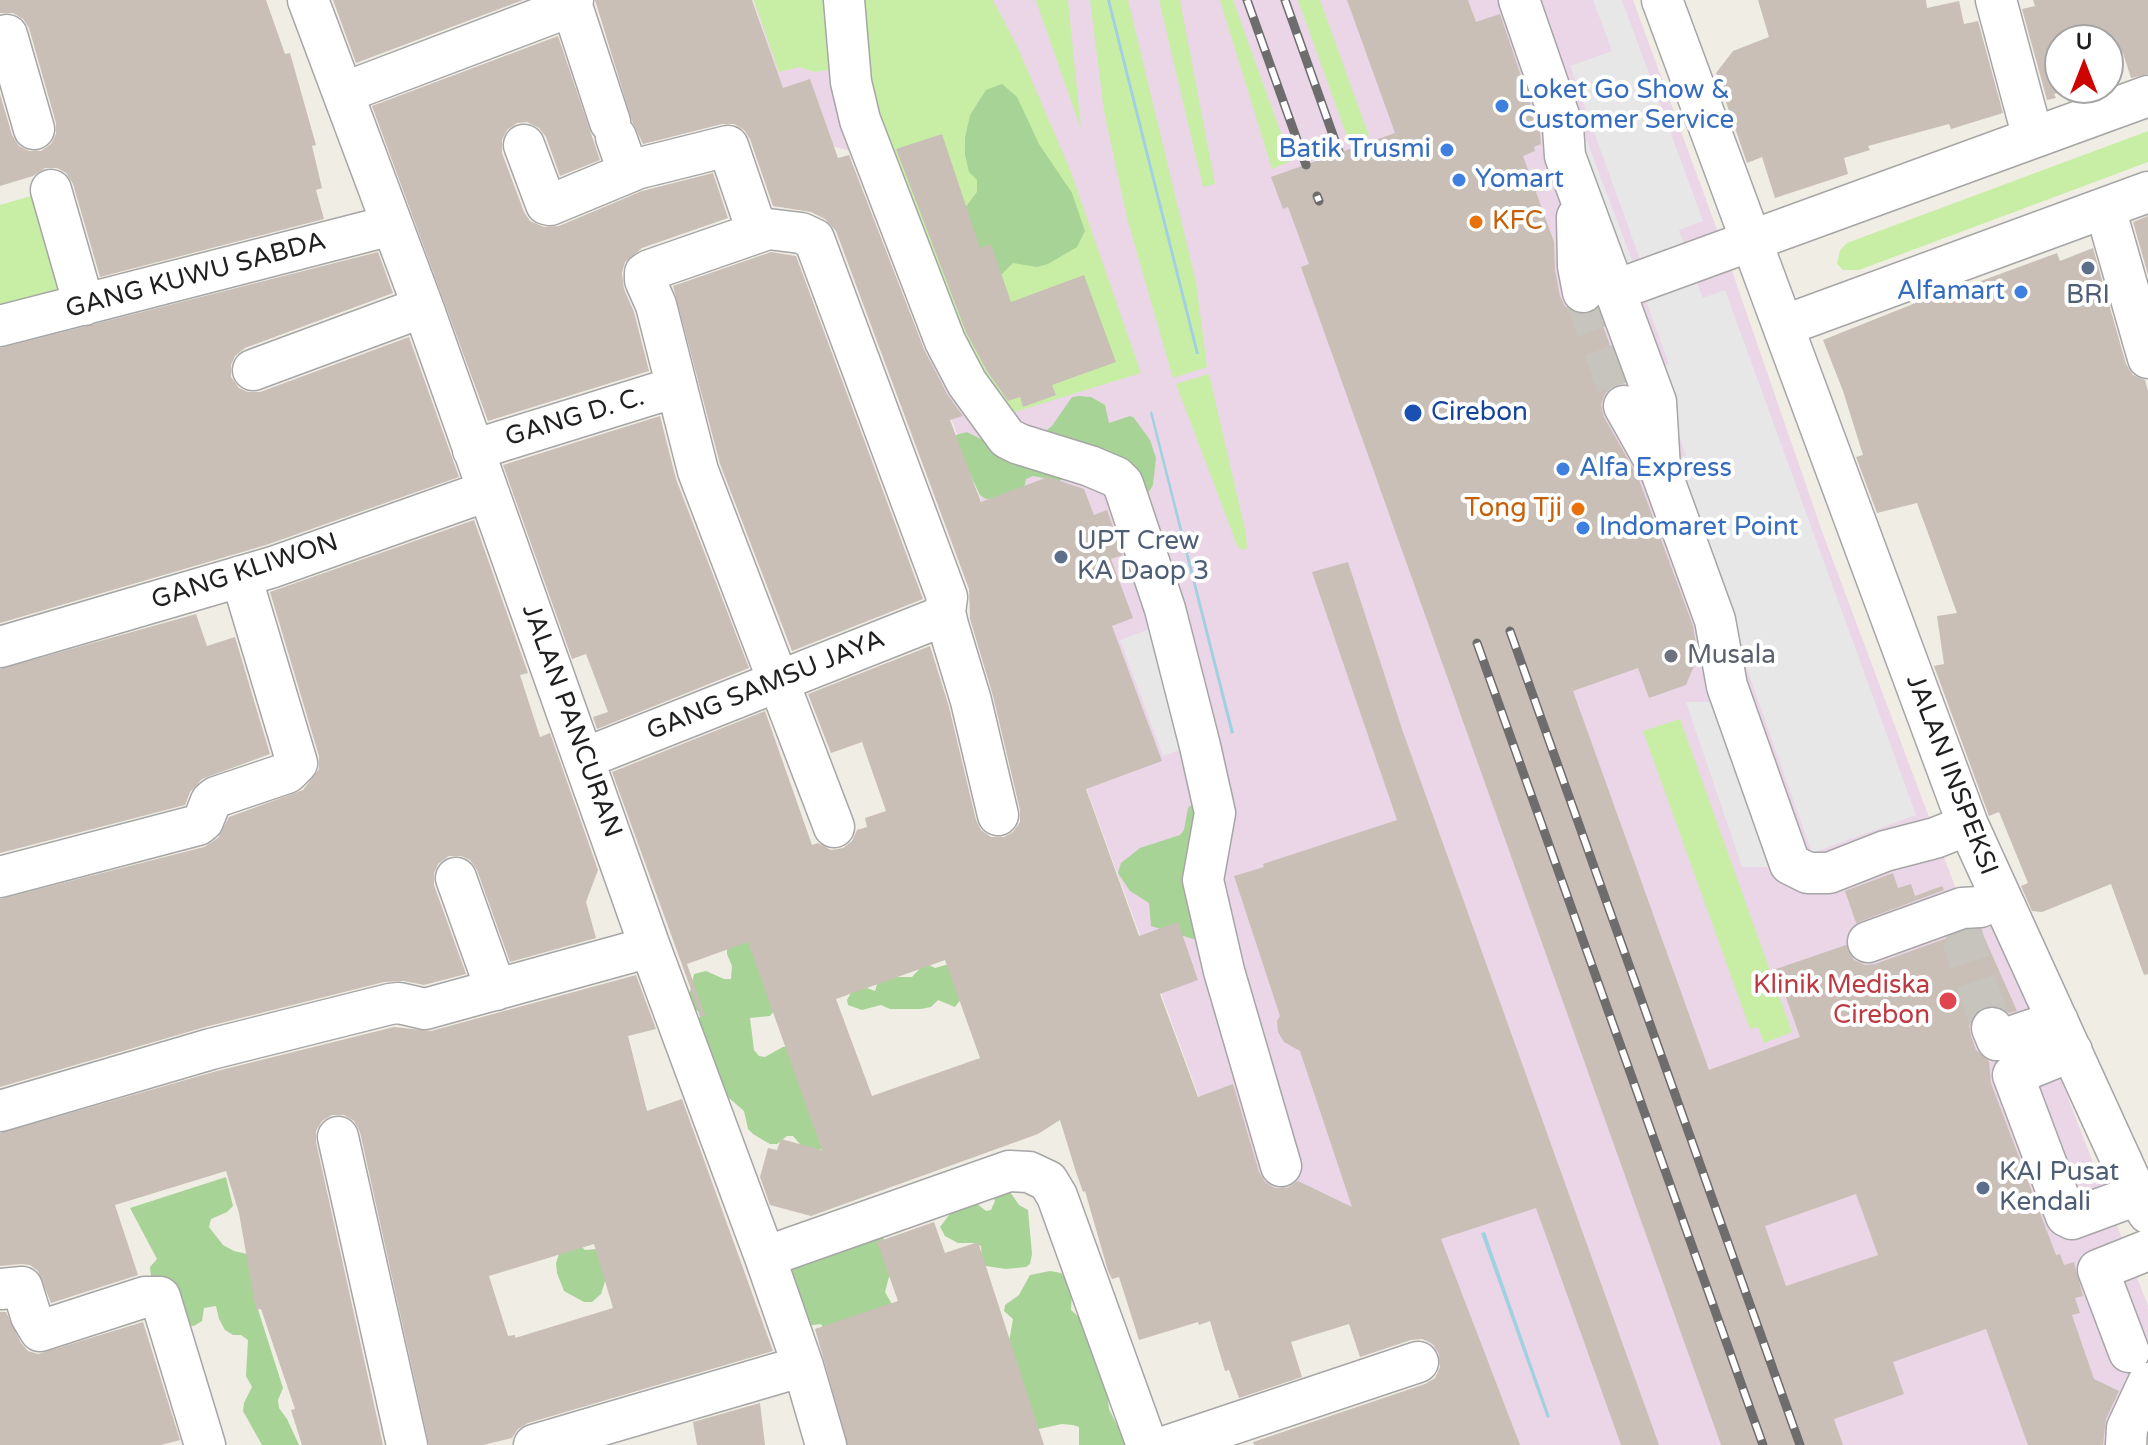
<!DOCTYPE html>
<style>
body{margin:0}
#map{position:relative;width:2148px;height:1445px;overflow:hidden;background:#f0ede4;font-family:"Varela Round",sans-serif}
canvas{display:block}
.north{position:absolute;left:2044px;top:24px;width:80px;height:80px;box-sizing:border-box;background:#fff;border:2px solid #a5a5a5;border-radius:50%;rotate:0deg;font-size:22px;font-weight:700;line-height:32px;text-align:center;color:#1f1f1f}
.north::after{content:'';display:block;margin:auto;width:28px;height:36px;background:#ce0400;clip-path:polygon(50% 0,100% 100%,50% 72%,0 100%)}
</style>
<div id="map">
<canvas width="2148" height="1445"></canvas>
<div class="north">U</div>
</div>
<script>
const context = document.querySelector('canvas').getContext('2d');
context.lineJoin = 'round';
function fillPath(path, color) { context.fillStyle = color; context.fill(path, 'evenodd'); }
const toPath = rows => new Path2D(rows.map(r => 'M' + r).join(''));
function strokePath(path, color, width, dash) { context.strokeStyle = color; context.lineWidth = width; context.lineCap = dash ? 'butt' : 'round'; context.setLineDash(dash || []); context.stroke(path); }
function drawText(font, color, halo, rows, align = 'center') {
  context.font = font + ' "Varela Round",sans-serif'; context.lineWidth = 8; context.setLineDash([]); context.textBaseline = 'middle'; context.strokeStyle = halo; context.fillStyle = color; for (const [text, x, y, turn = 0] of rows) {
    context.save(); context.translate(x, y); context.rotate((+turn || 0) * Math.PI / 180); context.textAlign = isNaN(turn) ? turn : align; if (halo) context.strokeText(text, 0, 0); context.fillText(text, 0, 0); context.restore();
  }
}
const industrial = toPath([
 [753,0,1633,0,1731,268,1823,534,1960,900,1990,923,2060,1077,2148,1306,2148,1371,2113,1445,1475,1445,1394,1261,1233,1184,1199,1097,854,152,799,137]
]);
const grass = toPath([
 [754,0,834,0,840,68,815,72,799,67,779,72],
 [852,0,993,0,1017,46,1071,172,1141,373,1005,415,955,327,872,130],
 [1036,0,1068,0,1081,129,1037,4],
 [1090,0,1128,0,1196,282,1207,367,1173,378,1127,218,1104,111],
 [1159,0,1180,0,1215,184,1203,187],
 [1220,0,1233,0,1291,161,1272,169],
 [1298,0,1320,0,1369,136,1349,142],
 [2148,131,2148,162,1859,270,1843,270,1837,264,1840,250,1847,243],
 [45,192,74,298,0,319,0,205],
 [1209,374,1246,534,1247,548,1242,550,1237,545,1176,384],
 [1680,719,1792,1032,1764,1043,1758,1027,1750,1029,1643,731]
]);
const forest = toPath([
 [1002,84,1017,97,1039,144,1072,193,1085,231,1077,247,1048,264,1037,267,1013,263,997,279,956,220,977,192,977,180,969,172,965,155,965,138,970,115,986,90],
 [1079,396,1091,397,1105,405,1109,423,1130,416,1134,418,1150,440,1156,458,1153,485,1147,495,1076,474,1059,481,1033,476,1026,479,1023,493,1016,497,986,499,980,495,970,474,949,444,956,435,967,432,996,447,1021,450,1052,426,1072,397],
 [1196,801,1199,938,1193,939,1151,926,1149,903,1130,891,1118,873,1121,863,1140,848,1180,835,1184,830,1188,808],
 [747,920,774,1011,770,1016,750,1018,754,1050,759,1056,765,1057,783,1047,796,1045,832,1148,806,1151,793,1136,787,1136,777,1144,770,1144,753,1134,748,1129,744,1111,729,1098,716,1076,708,1045,695,1023,700,1017,698,1011,687,1006,694,974,706,971,724,979,731,979,732,966,727,954,727,947],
 [925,963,935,968,949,964,961,999,955,1007,938,1000,931,1007,921,1009,890,1009,881,1005,862,1010,848,1005,847,1000,852,991,867,988,875,991,878,981,891,977,912,977],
 [226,1177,233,1206,227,1212,211,1219,209,1227,223,1245,234,1251,247,1254,255,1300,283,1388,278,1400,279,1408,287,1419,299,1445,262,1445,243,1411,244,1403,252,1387,246,1376,248,1340,241,1335,233,1335,225,1330,219,1319,216,1306,204,1308,202,1321,194,1326,182,1325,152,1285,150,1267,157,1259,130,1208],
 [997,1186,1010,1192,1019,1205,1028,1210,1032,1254,1030,1264,1026,1267,1006,1269,986,1266,982,1263,981,1246,973,1243,958,1243,945,1236,940,1227,956,1206,975,1202,986,1211,991,1210,995,1201,991,1192],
 [883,1235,890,1273,885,1292,902,1322,944,1445,846,1445,845,1437,850,1423,826,1333,821,1324,806,1326,786,1276,800,1247],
 [579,1244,585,1250,597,1249,606,1278,601,1294,592,1302,584,1302,564,1291,557,1273,556,1263,559,1254],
 [1050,1271,1061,1273,1069,1282,1072,1293,1071,1310,1080,1318,1107,1392,1109,1409,1117,1425,1132,1435,1131,1445,1079,1445,1079,1427,1073,1425,1062,1424,1034,1430,1009,1342,1013,1319,1004,1311,1005,1305,1019,1295,1030,1275]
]);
const parking = toPath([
 [1593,0,1622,0,1703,221,1679,230,1689,257,1645,273,1570,66,1612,51],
 [1585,136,1638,276,1623,282,1570,142],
 [1695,278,1703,298,1725,290,1916,815,1812,853,1673,460,1686,455,1655,370,1669,364,1644,296],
 [1155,627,1182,749,1163,756,1120,640],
 [1686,702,1711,702,1768,867,1742,867]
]);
const water = toPath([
 [1107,0,1110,0,1199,354,1196,354],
 [1152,411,1234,733,1231,734,1150,413],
 [1485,1232,1550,1417,1547,1418,1481,1233]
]);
const building = toPath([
 [0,0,266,0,285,54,290,53,316,145,312,146,322,188,316,190,324,219,100,277,73,184,66,173,57,168,45,168,33,176,0,186,0,94,12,135,19,146,29,151,41,151,51,144,56,134,56,123,29,28,23,19,13,13,0,13],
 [333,0,523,0,356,63],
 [595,0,752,0,783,88,810,79,838,158,849,155,924,349,947,394,963,416,950,420,981,502,1048,477,1084,489,1094,515,1107,510,1123,555,1111,559,1133,618,1112,626,1162,761,1086,789,1139,936,1178,922,1198,980,1160,994,1198,1097,1233,1084,1259,1172,1265,1182,1275,1188,1287,1188,1298,1181,1352,1207,1300,1051,1284,1042,1278,1032,1277,1021,1280,1016,1234,876,1264,867,1263,864,1397,820,1312,572,1348,562,1403,732,1659,1445,1621,1445,1536,1208,1441,1239,1520,1445,1254,1445,1253,1442,1425,1384,1435,1378,1440,1367,1439,1354,1433,1344,1422,1339,1411,1340,1360,1357,1349,1324,1291,1342,1302,1377,1239,1398,1229,1370,1225,1371,1210,1321,1199,1325,1198,1322,1139,1340,1119,1277,1112,1279,1108,1271,1085,1191,1083,1192,1076,1172,1060,1120,1038,1134,811,1216,770,1205,760,1177,768,1148,777,1150,781,1139,822,1150,748,942,687,964,705,1016,701,1017,612,772,765,711,812,845,818,843,831,850,843,848,852,841,857,830,867,827,865,818,886,811,862,742,831,753,808,694,930,646,949,707,976,820,981,830,991,837,1004,837,1013,832,1020,822,1020,810,993,696,970,619,969,589,836,231,825,219,811,212,773,206,750,139,744,130,734,124,722,124,643,144,632,121],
 [945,960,980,1058,872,1096,836,999],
 [1347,0,1468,0,1476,22,1500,14,1540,132,1541,144,1534,147,1535,151,1523,156,1554,242,1555,270,1560,296,1565,306,1575,313,1587,315,1597,310,1624,383,1613,386,1605,394,1601,405,1604,417,1638,477,1693,626,1698,656,1686,685,1649,698,1638,668,1573,691,1709,1070,1800,1037,1776,969,1846,945,1854,960,1865,965,1875,964,1961,933,1981,930,2017,1011,2009,1013,1996,1005,1982,1007,1974,1013,1969,1024,1971,1036,1976,1050,1989,1061,1991,1083,2056,1255,2060,1254,2064,1265,2074,1262,2083,1296,2075,1298,2080,1313,2072,1315,2094,1379,2119,1391,2106,1419,2103,1445,2028,1445,1986,1329,1893,1362,1904,1394,1834,1419,1843,1445,1721,1445,1301,267,1309,264,1288,207,1283,209,1271,177,1395,133],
 [1856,1194,1878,1255,1786,1286,1765,1226],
 [1758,0,1926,0,1927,8,1959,1,1964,24,1978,21,2003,113,1951,129,1949,124,1868,146,1870,150,1844,158,1848,174,1775,198,1762,157,1747,163,1716,73,1733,51,1769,37],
 [2033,0,2148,0,2148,74,2131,78,2123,53,2108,58,2108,40,2060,40,2060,88,2067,88,2067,90,2054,94,2056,98,2047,100,2022,9,2035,6],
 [558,36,600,160,560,176,546,137,539,128,527,122,517,123,507,130,502,140,502,153,524,212,530,221,544,227,559,226,642,191,713,173,728,218,642,248,625,262,622,273,624,289,634,312,649,371,488,421,372,106],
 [942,134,980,248,991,244,1011,302,1084,275,1116,362,1052,385,1056,395,1023,407,1020,397,1008,401,987,371,966,332,896,149],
 [2148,216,2148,275,2133,222],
 [2093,248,2126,364,2133,375,2145,380,2148,391,2148,974,2144,975,2111,884,2042,912,2032,911,2021,886,2028,883,1999,812,1989,816,1934,666,1944,664,1937,616,1957,613,1917,503,1877,513,1856,457,1863,455,1843,391,1823,340,1943,292,1944,294,1970,285,2057,253,2060,261],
 [378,252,393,293,245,348,235,356,231,365,231,377,239,388,248,392,260,392,409,337,459,477,266,545,0,623,0,348],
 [771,252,796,256,923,599,792,651,720,464,673,286],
 [660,416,676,479,749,668,597,729,593,717,608,712,586,654,572,659,503,465],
 [474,520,528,673,520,675,540,737,550,733,598,870,586,902,596,938,510,962,477,870,470,860,461,856,449,856,438,864,434,873,434,885,466,974,424,985,404,981,384,982,205,1027,0,1087,0,899,204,847,218,838,229,817,303,790,319,769,319,756,270,592],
 [196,614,207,646,235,637,270,754,202,779,190,792,185,805,0,853,0,669],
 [1893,873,1898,888,1911,884,1915,896,1942,886,1944,890,1856,923,1845,891],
 [636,975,656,1029,628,1036,647,1111,682,1099,773,1351,528,1423,518,1429,512,1438,483,1445,429,1445,360,1132,354,1121,344,1115,332,1115,322,1121,316,1131,316,1142,383,1445,302,1445,291,1410,295,1409,261,1309,256,1310,239,1213,226,1171,115,1205,138,1275,51,1303,38,1271,30,1265,21,1264,0,1266,0,1133,217,1071,394,1027,431,1031],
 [594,1244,613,1308,515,1338,515,1335,508,1336,489,1276],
 [934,1222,945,1253,978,1242,1044,1445,848,1445,815,1329,898,1301,877,1242],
 [0,1312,6,1312,21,1343,28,1351,38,1354,143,1322,180,1440,161,1445,0,1445],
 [760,1403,765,1445,697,1445,693,1422]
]);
const minorTunnel = toPath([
 [1583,292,1624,406],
 [1984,937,1966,942,1964,948,1992,1028]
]);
const minor = toPath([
 [308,0,423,307,650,947,765,1257,803,1366,826,1445],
 [844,0,851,82,860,120,945,341,967,383,1007,438,1019,444,1090,466,1116,477,1123,484,1165,609,1200,746,1215,813,1203,880,1224,971,1281,1166],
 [1519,0,1563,127,1565,156,1656,402,1660,469,1715,620,1727,686,1790,864,1808,873,1829,873,1885,851,1935,838,1968,825],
 [1662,0,1968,825,2137,1195,2148,1213],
 [1996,0,2033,138],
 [572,6,610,122],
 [0,37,7,35,34,129],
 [343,93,572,6,573,0],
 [616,137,628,171,728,146,757,231],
 [524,145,546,204,550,205,632,171],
 [51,190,84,305],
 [2105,208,2148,358],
 [1577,217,1578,266,1583,292],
 [1616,290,2148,96],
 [0,326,392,225],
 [1783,326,2148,192],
 [253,370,423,307],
 [1624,406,1656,463],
 [473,450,676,387],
 [0,647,273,567,487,491],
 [585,758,938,618,945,612],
 [834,827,698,471,656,305,645,280,645,273,650,270,768,229,801,233,814,239,947,597,945,612,948,625,971,701,998,815],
 [0,877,198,825,203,821,211,801,216,797,287,773,297,763,241,576],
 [456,878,496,990],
 [1868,942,1962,908,1980,907,2001,898],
 [1992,1028,1997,1040,2001,1040,2058,1021],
 [2072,1051,2013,1075,2066,1216,2072,1219,2137,1195],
 [0,1111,211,1049,390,1004,399,1003,425,1009,650,947],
 [338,1137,407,1445],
 [765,1257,1009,1171,1029,1172,1048,1181,1057,1196,1147,1445],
 [0,1289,22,1287,31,1316,40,1331,145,1297,160,1297,205,1445],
 [2129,1352,2098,1270,2148,1250],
 [534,1445,803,1366],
 [1170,1445,1418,1362],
 [2126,1445,2127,1428,2148,1383]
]);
const rail = toPath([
 [1247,0,1306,165],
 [1285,0,1339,152],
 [1317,196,1319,201],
 [1510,631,1800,1445],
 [1477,643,1763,1445]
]);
const markers = [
 [1502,106,8,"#3f7fe0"],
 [1447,150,8,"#3f7fe0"],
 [1459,180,8,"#3f7fe0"],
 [1476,222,8,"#e8710a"],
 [2088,268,8,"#5c6f8a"],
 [2021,292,8,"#3f7fe0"],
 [1413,413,10,"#1a4fb4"],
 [1563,469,8,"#3f7fe0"],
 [1578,509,8,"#e8710a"],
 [1583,528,8,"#3f7fe0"],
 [1061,557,8,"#5c6f8a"],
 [1671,656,8,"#6b7280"],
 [1948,1001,10,"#e0444e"],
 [1983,1188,8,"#5c6f8a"]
];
const shopNames = [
 ["Loket Go Show &",1518,91],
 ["Customer Service",1518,121],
 ["Batik Trusmi",1431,150,"right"],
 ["Yomart",1475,180],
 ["Alfamart",2005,292,"right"],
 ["Alfa Express",1579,469],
 ["Indomaret Point",1599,528]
];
const foodNames = [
 ["KFC",1492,222],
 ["Tong Tji",1562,509,"right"]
];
const streetNames = [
 ["GANG KUWU SABDA",196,276,-15],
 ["GANG D. C.",575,418,-17],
 ["GANG KLIWON",245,572,-18],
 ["GANG SAMSU JAYA",766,686,-22],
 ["JALAN PANCURAN",571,721,70],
 ["JALAN INSPEKSI",1951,775,69]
];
const serviceNames = [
 ["BRI",2088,296,"center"],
 ["UPT Crew",1077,542],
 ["KA Daop 3",1077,572],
 ["KAI Pusat",1999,1173],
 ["Kendali",1999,1203]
];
const transitNames = [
 ["Cirebon",1431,413]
];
const worshipNames = [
 ["Musala",1687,656]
];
const healthNames = [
 ["Klinik Mediska",1930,986],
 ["Cirebon",1930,1016]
];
fillPath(industrial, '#ead6e6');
fillPath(grass, '#c8eea6');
fillPath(forest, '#a7d396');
fillPath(parking, '#e7e7e7');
fillPath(water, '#a1d1e1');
fillPath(building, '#c9bfb7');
strokePath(minorTunnel, '#c6c4bd', 40, [40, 20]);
strokePath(minor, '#a6a6a6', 43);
strokePath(minor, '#fff', 40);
strokePath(rail, '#6d6d6d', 9);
strokePath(rail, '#fff', 6, [18]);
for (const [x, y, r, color] of markers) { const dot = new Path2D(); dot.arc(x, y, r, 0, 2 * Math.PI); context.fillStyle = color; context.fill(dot); strokePath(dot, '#fff', 3); }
drawText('26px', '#366cbe', '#fff', shopNames, 'left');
drawText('26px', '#c56008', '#fff', foodNames, 'left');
drawText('26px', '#1f1f1f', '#fff', streetNames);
drawText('26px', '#4e5e75', '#fff', serviceNames, 'left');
drawText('26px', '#164399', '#fff', transitNames, 'left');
drawText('26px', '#5b616d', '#fff', worshipNames, 'left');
drawText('26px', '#be3a42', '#fff', healthNames, 'right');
</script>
